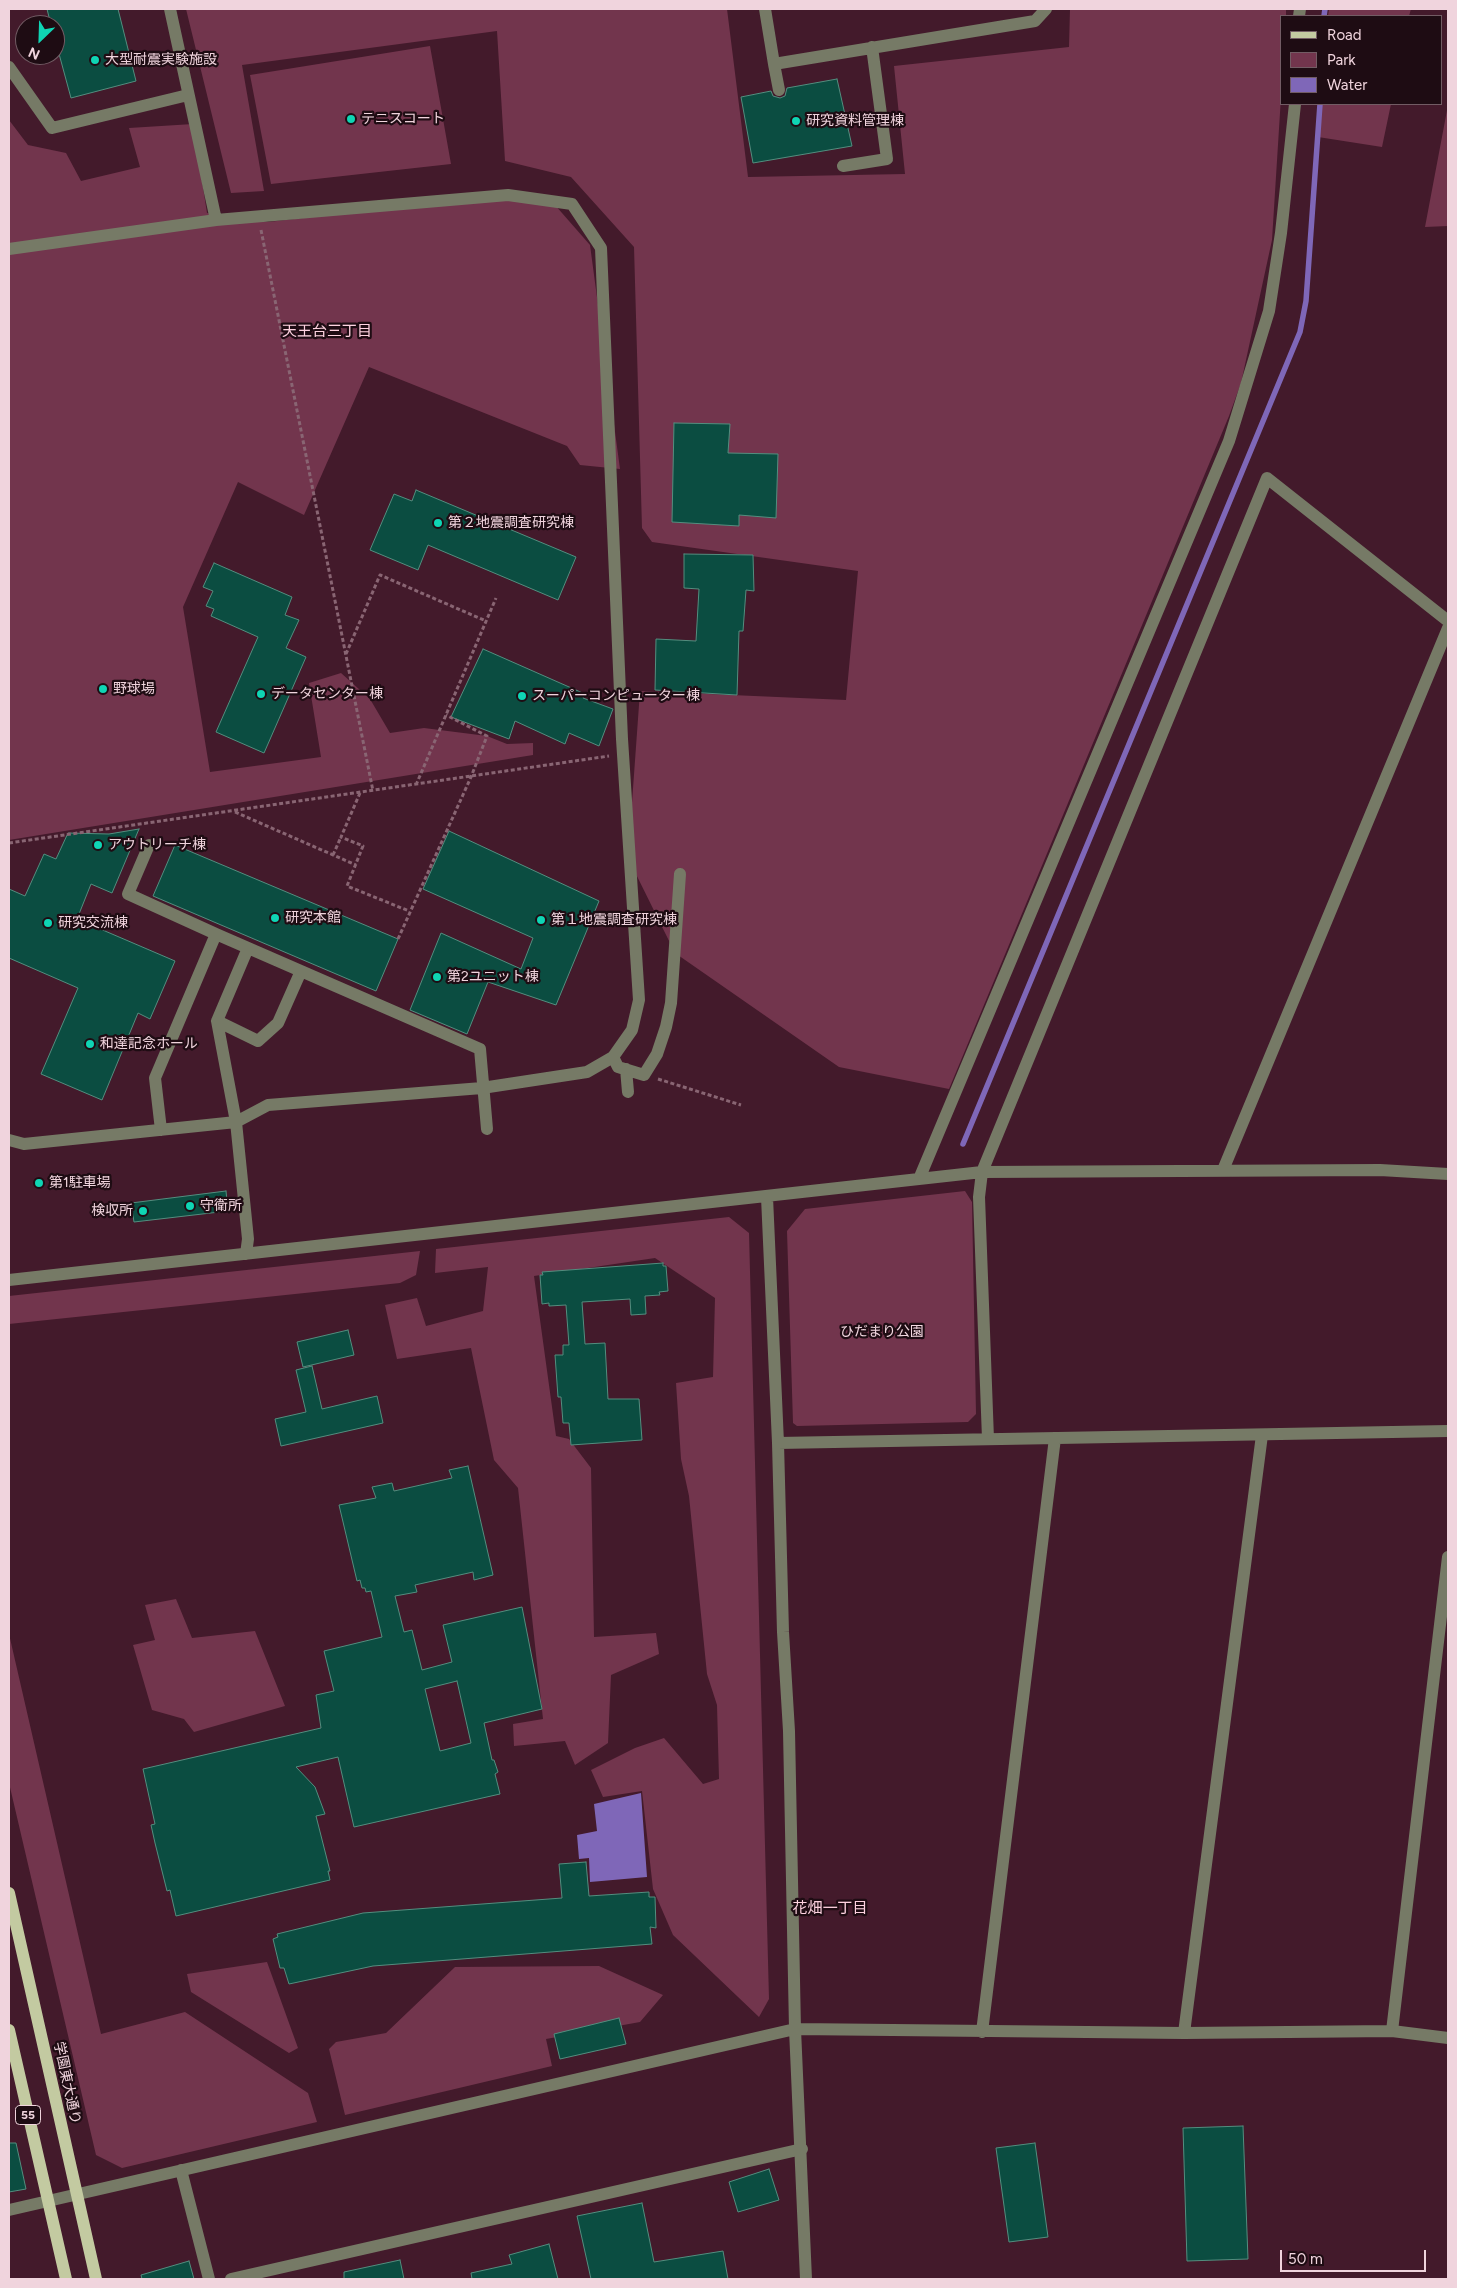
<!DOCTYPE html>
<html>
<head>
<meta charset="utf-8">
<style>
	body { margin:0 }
	#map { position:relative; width:1457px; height:2288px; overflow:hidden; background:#431a2b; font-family:Figtree,sans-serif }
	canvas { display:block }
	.frame { position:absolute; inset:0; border:10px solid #f0d4dd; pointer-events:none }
	.legend { position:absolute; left:1280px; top:15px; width:162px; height:90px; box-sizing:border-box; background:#1e0c13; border:1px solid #725c64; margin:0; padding:6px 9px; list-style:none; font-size:15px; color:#f0d4dd }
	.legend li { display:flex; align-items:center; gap:10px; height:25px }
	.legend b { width:25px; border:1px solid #725c64 }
	.north { position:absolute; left:15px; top:15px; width:50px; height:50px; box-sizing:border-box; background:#1e0c13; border:1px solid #725c64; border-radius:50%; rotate:204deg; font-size:14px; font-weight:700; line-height:20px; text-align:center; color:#f0d4dd }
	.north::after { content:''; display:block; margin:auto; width:18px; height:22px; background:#0fd5b4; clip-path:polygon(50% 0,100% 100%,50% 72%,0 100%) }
	.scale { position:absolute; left:1280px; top:2250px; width:146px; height:22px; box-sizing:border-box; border:2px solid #f0d4dd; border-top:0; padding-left:6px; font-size:15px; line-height:18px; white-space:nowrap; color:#f0d4dd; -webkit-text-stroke:4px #1e0c13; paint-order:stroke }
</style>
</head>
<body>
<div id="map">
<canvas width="1457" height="2288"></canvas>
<div class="frame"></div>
<ul class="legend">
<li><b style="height:6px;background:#c3caa1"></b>Road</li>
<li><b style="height:14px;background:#72354d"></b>Park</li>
<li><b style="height:14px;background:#7f67b8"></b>Water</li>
</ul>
<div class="north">N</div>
<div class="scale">50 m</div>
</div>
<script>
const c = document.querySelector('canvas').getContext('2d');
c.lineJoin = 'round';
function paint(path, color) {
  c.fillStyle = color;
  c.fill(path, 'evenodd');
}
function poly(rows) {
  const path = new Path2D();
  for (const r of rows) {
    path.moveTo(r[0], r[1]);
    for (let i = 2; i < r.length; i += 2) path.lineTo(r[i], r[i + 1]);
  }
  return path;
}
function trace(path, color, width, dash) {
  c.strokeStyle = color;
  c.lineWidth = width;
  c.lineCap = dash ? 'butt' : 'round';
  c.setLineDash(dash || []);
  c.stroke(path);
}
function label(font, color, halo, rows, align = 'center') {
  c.font = font + ' Figtree,"Noto Sans JP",sans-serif';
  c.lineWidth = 4.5;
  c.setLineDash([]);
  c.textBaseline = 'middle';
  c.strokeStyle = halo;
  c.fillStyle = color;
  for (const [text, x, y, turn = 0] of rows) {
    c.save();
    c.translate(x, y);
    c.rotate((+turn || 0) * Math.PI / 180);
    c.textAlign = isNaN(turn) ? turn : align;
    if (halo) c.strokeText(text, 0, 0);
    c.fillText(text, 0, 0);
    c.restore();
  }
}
paint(poly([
	[186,9,727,9,748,177,905,174,894,66,1069,47,1070,9,1286,9,1286,16,1281,16,1281,97,1272,240,1241,383,1229,416,949,1089,839,1067,675,953,628,858,640,691,846,700,858,571,652,542,642,528,634,247,571,177,505,161,497,31,242,65,264,191,231,193],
	[1329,9,1411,9,1409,16,1328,16],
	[430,46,451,164,271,184,250,75],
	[1321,104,1391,104,1382,147,1318,137],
	[1448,105,1448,226,1425,227],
	[9,120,28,145,66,153,81,181,140,167,129,128,193,124,207,213,268,222,516,194,555,205,590,245,620,469,580,465,567,446,369,367,304,515,238,482,183,607,210,772,321,757,309,683,341,673,370,699,390,733,424,728,487,736,507,744,533,743,533,755,9,840],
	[965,1191,972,1202,976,1414,968,1422,797,1426,793,1423,787,1231,805,1209],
	[729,1217,749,1233,769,1999,759,2017,673,1935,653,1889,642,1791,603,1797,591,1770,635,1748,664,1738,703,1784,719,1779,717,1705,707,1674,689,1496,681,1459,676,1383,713,1377,715,1298,655,1258,534,1276,556,1436,569,1439,591,1468,594,1637,656,1633,659,1654,611,1675,608,1743,575,1765,565,1741,514,1746,513,1724,543,1719,518,1488,494,1460,471,1348,397,1359,385,1305,417,1298,426,1326,483,1311,488,1267,435,1273,436,1249],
	[420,1251,416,1275,400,1283,9,1324,9,1296],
	[176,1599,192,1638,255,1631,285,1706,194,1732,184,1719,152,1710,133,1645,155,1640,145,1605],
	[9,1634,101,2034,185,2012,308,2093,317,2122,122,2168,96,2155,9,1783],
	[267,1962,298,2048,289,2053,191,1992,187,1974],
	[599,1966,663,1995,640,2022,546,2039,552,2066,345,2115,329,2049,336,2042,386,2033,455,1967]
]), '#72354d');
paint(poly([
	[641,1793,647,1877,590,1882,589,1858,579,1859,577,1835,597,1831,594,1804]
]), '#7f67b8');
trace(poly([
	[1324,16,1325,9],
	[963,1144,1300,332,1306,301,1320,104]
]), '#7f67b8', 5.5);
const building = poly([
	[47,9,118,9,136,81,71,98,55,39,55,25,51,25,47,9],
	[837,79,852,146,753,163,741,97,771,91,773,96,780,98,785,96,787,88,837,79],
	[674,423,730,424,728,453,778,454,776,518,739,515,739,526,672,522,674,423],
	[416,490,576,557,558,600,428,545,418,570,370,550,394,494,412,501,416,490],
	[684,554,753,555,754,591,746,590,743,631,739,631,737,695,655,690,656,639,696,641,699,589,684,588,684,554],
	[214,563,292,597,285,615,299,620,286,648,306,657,264,753,216,732,258,637,211,616,214,609,206,606,213,591,203,587,214,563],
	[483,649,585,694,583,698,613,709,599,746,569,733,565,744,515,721,509,739,451,717,483,649],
	[139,829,112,893,91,884,77,919,175,961,150,1019,138,1013,102,1100,41,1074,78,988,9,958,9,889,25,896,44,854,56,859,68,833,109,834,139,829],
	[449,831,599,901,556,1005,488,982,467,1034,410,1010,441,933,521,969,533,938,423,889,449,831],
	[175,845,398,939,376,991,153,896,175,845],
	[226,1191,228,1211,134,1222,131,1203,226,1191],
	[663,1263,663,1266,666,1266,668,1291,659,1292,660,1295,645,1296,646,1314,631,1315,630,1299,582,1302,585,1344,605,1343,608,1399,639,1399,642,1440,571,1445,569,1423,563,1423,561,1397,558,1397,555,1355,563,1355,563,1345,569,1345,566,1305,549,1306,549,1303,542,1304,540,1275,543,1275,542,1272,663,1263],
	[348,1330,354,1355,303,1367,297,1342,348,1330],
	[312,1366,322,1409,377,1396,383,1423,281,1446,275,1419,306,1412,296,1370,312,1366],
	[468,1466,493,1575,474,1580,473,1572,415,1585,417,1592,395,1596,404,1632,412,1630,422,1670,452,1662,443,1625,522,1607,542,1709,484,1723,492,1760,494,1760,498,1772,495,1774,500,1794,354,1827,338,1757,296,1767,315,1787,325,1814,316,1816,330,1871,328,1871,330,1880,176,1916,170,1890,167,1891,155,1843,151,1825,155,1824,143,1769,321,1728,316,1695,334,1691,324,1651,382,1637,371,1591,366,1592,365,1588,362,1588,360,1580,357,1581,339,1505,376,1498,372,1487,392,1483,394,1491,452,1478,449,1470,468,1466],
	[457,1681,471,1743,440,1751,425,1689,457,1681],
	[586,1862,589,1896,649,1892,649,1897,655,1897,656,1928,650,1927,652,1944,373,1966,289,1984,284,1968,280,1968,273,1939,278,1937,277,1934,363,1913,562,1898,559,1864,586,1862],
	[619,2018,626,2044,560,2059,554,2034,619,2018],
	[1243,2126,1248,2259,1187,2261,1183,2128,1243,2126],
	[9,2143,16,2143,26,2189,9,2192,9,2143],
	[1035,2143,1048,2237,1009,2242,996,2148,1035,2143],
	[769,2169,779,2200,738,2212,729,2182,769,2169],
	[642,2203,654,2262,723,2251,728,2279,591,2279,577,2216,642,2203],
	[549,2244,558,2279,472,2279,471,2273,512,2264,509,2255,549,2244],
	[400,2260,404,2279,344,2279,344,2272,400,2260],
	[189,2261,194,2279,142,2279,141,2275,189,2261]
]);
paint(building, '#0b4d41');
trace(building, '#538e7f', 1);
trace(poly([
	[261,230,373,791],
	[346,654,380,575,486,621],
	[416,785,496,598],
	[360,793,341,837,363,846,347,886,409,911],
	[235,812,356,865],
	[9,843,609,756],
	[333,855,341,837],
	[398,939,471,777,487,736,446,715],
	[658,1079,741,1105]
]), '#896573', 3, [4, 2.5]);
trace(poly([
	[170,9,216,220],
	[765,9,774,64,1035,21,1046,9],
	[1299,16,1300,9],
	[774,64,779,90],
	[9,67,52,128,188,95],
	[843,166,887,159,872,47],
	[9,249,216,220,508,195,572,204,601,248,622,739,639,1000,632,1030,613,1057,587,1072,482,1088,268,1105,236,1122,24,1144,9,1140],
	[149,845,128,894,216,934],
	[217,1021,258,1041,278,1023,301,971],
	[613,1057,618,1067,644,1075,657,1054,666,1027,671,1003,680,874],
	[626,1069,628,1092],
	[161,1130,155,1078,216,934,480,1049,487,1129],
	[1223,1170,1448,628],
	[919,1179,1229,441,1269,311,1281,233,1295,104],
	[767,1197,778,1443,783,1632,789,1731,795,2029,806,2279],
	[246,1254,248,1239,236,1122,217,1021,248,948],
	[9,1280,982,1172,1380,1170,1448,1174],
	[988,1439,979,1197,982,1172,1267,478,1448,621],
	[778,1443,1448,1431],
	[1392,2031,1448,1557],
	[982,2032,1055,1438],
	[1184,2033,1262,1435],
	[181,2170,209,2279],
	[9,2210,795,2029,1184,2033,1392,2031,1448,2038],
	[231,2279,802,2149]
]), '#767a66', 12);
trace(poly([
	[9,1893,96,2279],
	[9,2030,66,2279]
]), '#c3caa1', 12);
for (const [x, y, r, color] of [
	[95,60,5,"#0fd5b4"],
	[351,119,5,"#0fd5b4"],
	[796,121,5,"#0fd5b4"],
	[438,523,5,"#0fd5b4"],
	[103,689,5,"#0fd5b4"],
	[261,694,5,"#0fd5b4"],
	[522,696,5,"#0fd5b4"],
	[98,845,5,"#0fd5b4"],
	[275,918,5,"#0fd5b4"],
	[541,920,5,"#0fd5b4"],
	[48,923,5,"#0fd5b4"],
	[437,977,5,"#0fd5b4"],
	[90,1044,5,"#0fd5b4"],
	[39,1183,5,"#0fd5b4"],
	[190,1206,5,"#0fd5b4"],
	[143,1211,5,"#0fd5b4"]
]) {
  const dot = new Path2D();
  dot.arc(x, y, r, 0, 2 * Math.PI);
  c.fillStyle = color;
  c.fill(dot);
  trace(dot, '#1e0c13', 2);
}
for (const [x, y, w] of [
	[28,2115,25]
]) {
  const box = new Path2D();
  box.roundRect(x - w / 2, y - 9.5, w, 19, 4);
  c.fillStyle = '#1e0c13';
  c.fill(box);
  trace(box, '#f0d4dd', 1);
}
label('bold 12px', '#f0d4dd', null, [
	["55",28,2115]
]);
label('14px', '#f0d4dd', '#1e0c13', [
	["大型耐震実験施設",105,60],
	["テニスコート",361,119],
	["研究資料管理棟",806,121],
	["第２地震調査研究棟",448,523],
	["野球場",113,689],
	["データセンター棟",271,694],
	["スーパーコンピューター棟",532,696],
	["アウトリーチ棟",108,845],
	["研究本館",285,918],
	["第１地震調査研究棟",551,920],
	["研究交流棟",58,923],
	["第2ユニット棟",447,977],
	["和達記念ホール",100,1044],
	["第1駐車場",49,1183],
	["守衛所",200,1206],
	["検収所",133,1211,"right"]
], 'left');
label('14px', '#f3d8e1', '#1e0c13', [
	["ひだまり公園",882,1332]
]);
label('14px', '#f0d4dd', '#1e0c13', [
	["学園東大通り",67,2083,78]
]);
label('15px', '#fed2e0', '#1e0c13', [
	["天王台三丁目",327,332],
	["花畑一丁目",830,1909]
]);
</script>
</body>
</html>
